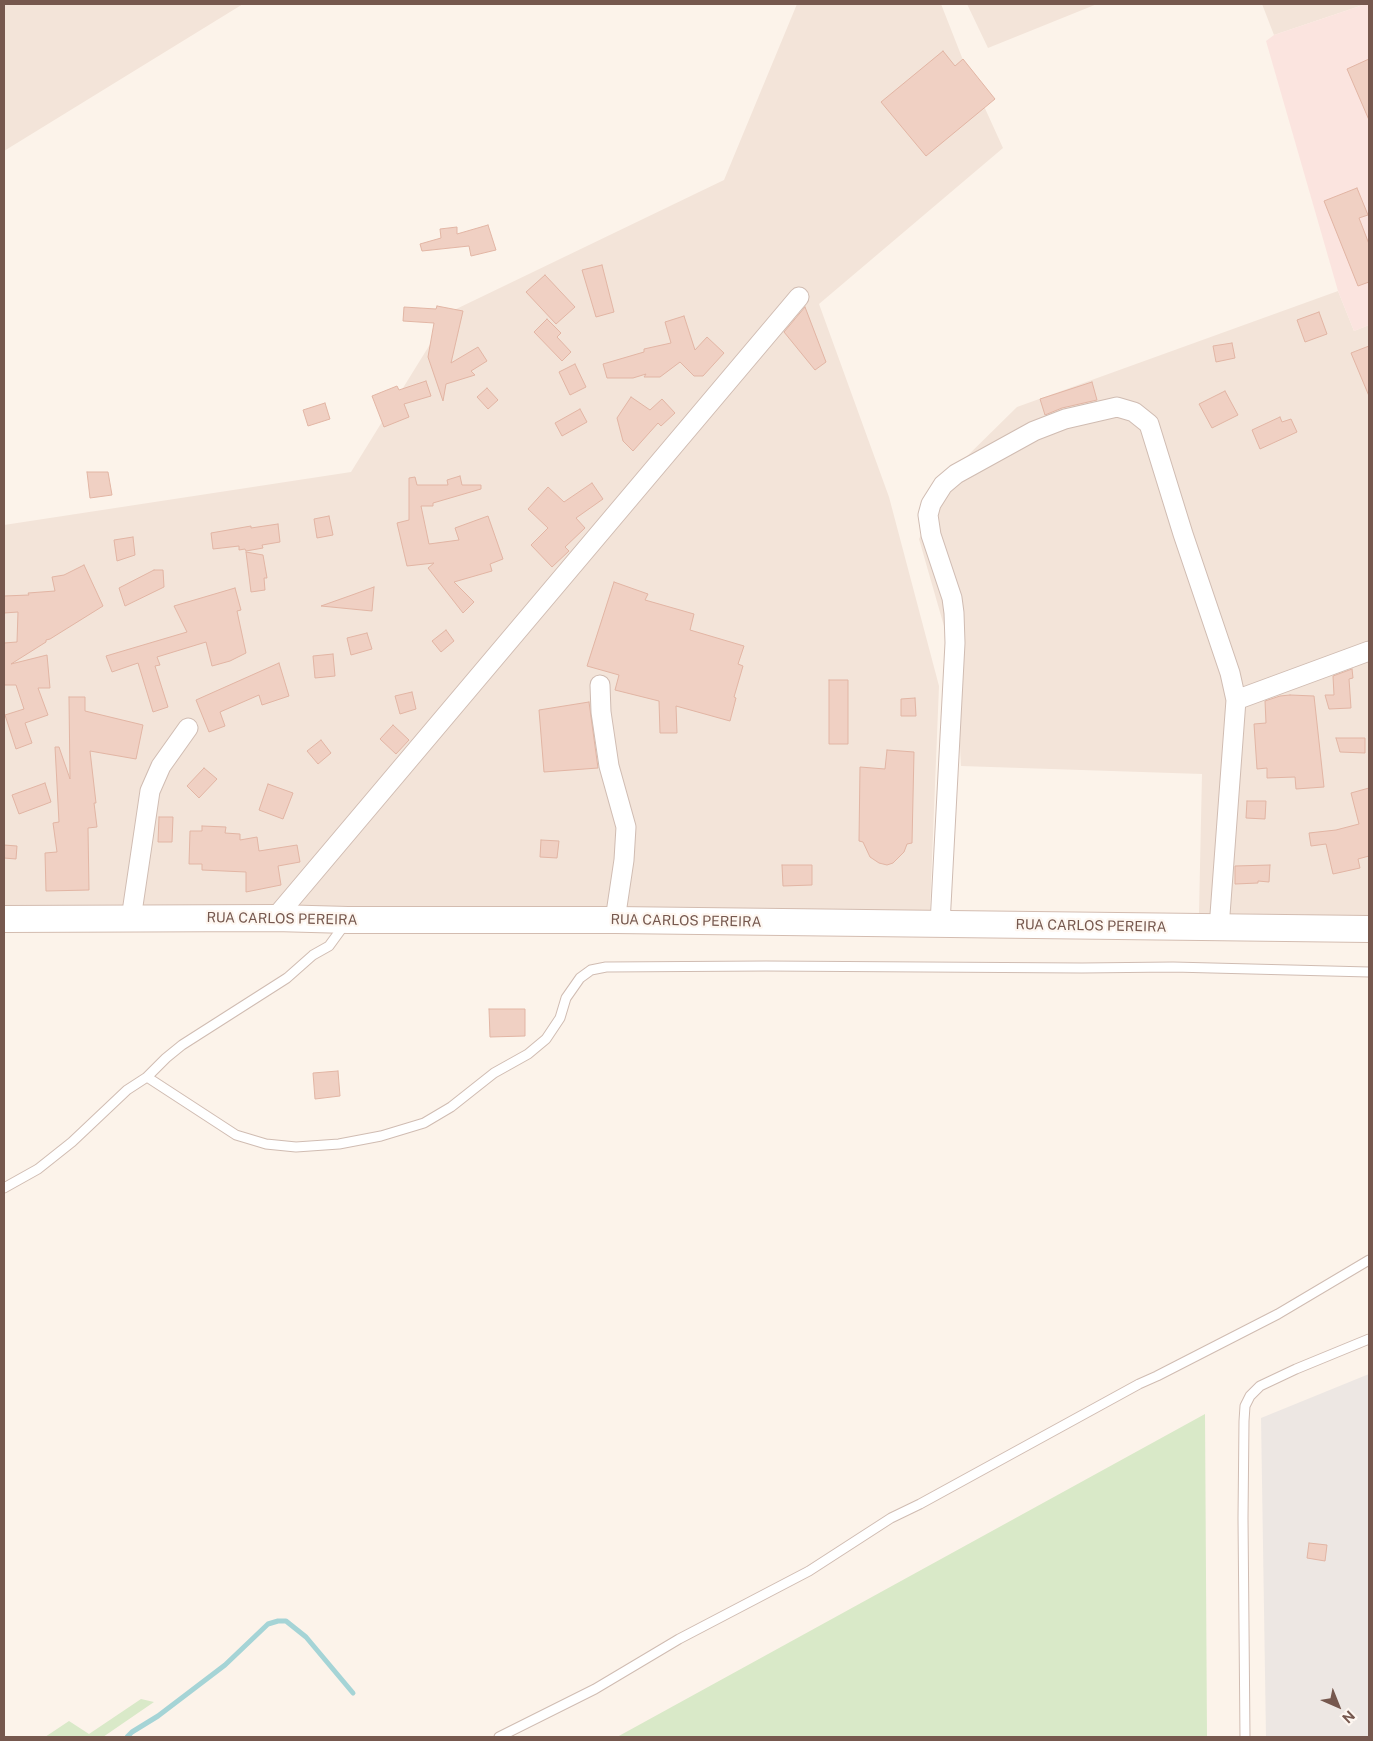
<!DOCTYPE html>
<html>
<head>
<meta charset="utf-8">
<style>
	body { margin:0 }
	#map { position:relative; width:1373px; height:1741px; overflow:hidden; background:#fcf3ea; font-family:"Public Sans",sans-serif }
	canvas { display:block }
	.frame { position:absolute; inset:0; border:5px solid #76584e; pointer-events:none }
	.north { position:absolute; left:1313px; top:1681px; width:50px; height:50px; -webkit-text-stroke:4px #fef7f1; paint-order:stroke; rotate:136deg; font-size:14px; font-weight:700; line-height:20px; text-align:center; color:#76584e }
	.north::after { content:''; display:block; margin:auto; width:18px; height:22px; background:#76584e; clip-path:polygon(50% 0,100% 100%,50% 72%,0 100%) }
</style>
</head>
<body>
<div id="map">
<canvas width="1373" height="1741"></canvas>
<div class="frame"></div>
<div class="north">N</div>
</div>
<script>
const c = document.querySelector('canvas').getContext('2d');
c.lineJoin = 'round';
function paint(path, color) {
  c.fillStyle = color;
  c.fill(path, 'evenodd');
}
function poly(rows) {
  const path = new Path2D();
  for (const r of rows) {
    path.moveTo(r[0], r[1]);
    for (let i = 2; i < r.length; i += 2) path.lineTo(r[i], r[i + 1]);
  }
  return path;
}
function trace(path, color, width, dash) {
  c.strokeStyle = color;
  c.lineWidth = width;
  c.lineCap = dash ? 'butt' : 'round';
  c.setLineDash(dash || []);
  c.stroke(path);
}
function label(font, color, halo, rows, align = 'center') {
  c.font = font + ' "Public Sans",sans-serif';
  c.lineWidth = 4.5;
  c.setLineDash([]);
  c.textBaseline = 'middle';
  c.strokeStyle = halo;
  c.fillStyle = color;
  for (const [text, x, y, turn = 0] of rows) {
    c.save();
    c.translate(x, y);
    c.rotate((+turn || 0) * Math.PI / 180);
    c.textAlign = isNaN(turn) ? turn : align;
    if (halo) c.strokeText(text, 0, 0);
    c.fillText(text, 0, 0);
    c.restore();
  }
}
paint(poly([
	[4,4,243,4,4,151],
	[797,4,941,4,963,60,1003,148,819,304,889,497,939,686,929,934,4,924,4,525,351,472,450,312,724,180],
	[967,4,1097,4,988,48],
	[1262,4,1366,4,1274,35],
	[1338,291,1354,331,1369,325,1369,916,1199,913,1202,774,961,766,956,668,919,539,954,469,1017,407]
]), '#f3e4d9');
paint(poly([
	[1366,4,1369,4,1369,325,1354,331,1338,291,1266,41,1274,35]
]), '#fbe4df');
paint(poly([
	[1369,1374,1369,1737,1266,1737,1261,1418]
]), '#ede7e3');
paint(poly([
	[1205,1414,1207,1737,617,1737],
	[141,1699,154,1702,103,1737,45,1737,69,1721,89,1734]
]), '#d9e9c8');
trace(poly([
	[127,1737,132,1732,158,1716,225,1665,268,1624,278,1621,286,1621,306,1637,353,1693]
]), '#a5d4d6', 5);
const building = poly([
	[943,51,955,66,963,59,995,99,926,156,881,102,943,51],
	[1369,59,1369,120,1347,69,1369,59],
	[1357,188,1368,215,1359,218,1369,244,1369,282,1358,286,1324,201,1357,188],
	[488,225,496,250,471,256,469,246,422,251,420,244,441,238,440,229,457,227,457,234,488,225],
	[602,265,614,312,596,317,582,270,602,265],
	[545,275,575,307,556,324,526,292,545,275],
	[437,306,463,311,451,363,478,347,487,361,471,371,475,375,446,384,443,401,428,357,434,323,403,321,404,307,436,309,437,306],
	[805,307,826,362,815,370,784,332,805,307],
	[1319,312,1327,334,1305,342,1297,320,1319,312],
	[684,316,695,350,707,337,724,353,703,376,694,376,680,362,660,377,644,377,646,374,633,378,607,378,603,364,644,352,644,349,671,343,665,322,684,316],
	[547,319,561,333,557,337,571,352,562,361,534,332,547,319],
	[1232,343,1235,358,1216,362,1213,346,1232,343],
	[1369,346,1369,396,1351,353,1369,346],
	[575,364,586,387,570,395,559,372,575,364],
	[426,381,431,396,404,404,409,417,384,427,372,396,397,386,399,390,426,381],
	[1092,382,1097,400,1062,408,1045,415,1040,399,1092,382],
	[487,388,498,400,488,409,477,397,487,388],
	[1225,391,1238,415,1212,428,1199,404,1225,391],
	[631,397,650,410,662,399,675,413,661,426,658,423,633,451,623,441,617,418,631,397],
	[325,403,330,419,308,426,303,410,325,403],
	[580,409,587,422,562,436,555,423,580,409],
	[1280,417,1282,422,1291,419,1297,432,1260,449,1252,430,1280,417],
	[87,472,108,472,112,495,90,498,87,472],
	[460,476,462,485,481,485,481,489,433,503,433,506,421,506,429,544,459,540,455,528,488,516,503,559,490,564,492,571,454,582,474,602,463,613,428,568,434,563,407,566,397,523,409,520,409,478,415,477,417,485,448,485,447,480,460,476],
	[592,483,603,499,576,518,585,528,565,547,569,551,552,567,531,545,548,528,528,509,548,487,564,502,592,483],
	[329,516,333,535,317,538,314,519,329,516],
	[278,524,280,542,262,545,263,548,246,551,245,549,239,550,239,546,213,549,211,533,251,526,251,528,278,524],
	[133,537,135,555,117,561,114,540,133,537],
	[246,552,263,555,267,578,264,578,265,590,251,592,246,552],
	[84,565,103,606,50,639,46,640,46,642,11,664,47,655,50,688,38,688,48,715,25,723,32,743,16,749,5,715,24,709,16,685,4,685,4,643,17,642,18,612,4,613,4,596,29,595,28,593,55,591,52,577,64,575,84,565],
	[154,570,163,570,164,587,125,606,119,588,154,570],
	[614,582,648,594,645,600,694,614,690,630,744,646,738,664,743,666,734,697,736,698,730,721,676,706,677,733,660,733,659,701,615,690,619,675,587,666,614,582],
	[374,587,372,611,321,606,352,595,374,587],
	[235,588,241,610,237,611,246,653,230,661,212,666,206,642,157,657,160,665,155,666,168,707,153,712,138,663,112,672,106,656,187,632,174,606,235,588],
	[446,630,454,641,441,652,432,641,446,630],
	[367,633,372,649,351,655,347,638,367,633],
	[333,654,335,676,315,678,313,656,333,654],
	[279,663,289,696,262,705,259,695,220,712,225,726,209,732,196,700,279,663],
	[1352,669,1353,678,1349,679,1351,708,1329,709,1325,695,1334,695,1333,676,1352,669],
	[829,680,848,680,848,744,829,744,829,680],
	[412,692,416,709,400,714,395,696,412,692],
	[1290,695,1314,696,1324,787,1296,789,1295,777,1267,778,1267,768,1257,769,1254,724,1266,723,1265,701,1280,696,1290,695],
	[69,697,85,697,85,711,143,725,136,759,90,751,96,803,94,803,97,827,88,828,89,890,46,891,45,853,57,852,53,823,59,822,55,747,59,747,70,779,69,697],
	[915,698,916,716,901,716,901,699,915,698],
	[589,702,598,768,544,772,539,710,589,702],
	[393,725,409,740,396,754,380,739,393,725],
	[1336,738,1365,738,1365,753,1340,752,1336,738],
	[321,740,331,753,318,764,307,751,321,740],
	[887,750,914,752,912,843,907,844,904,852,893,863,887,865,879,863,870,857,863,842,859,841,860,767,885,769,887,750],
	[204,768,217,779,199,798,187,786,204,768],
	[45,783,51,802,19,814,12,795,45,783],
	[268,784,293,793,283,819,259,810,268,784],
	[1369,788,1369,856,1358,859,1360,868,1333,874,1326,844,1311,846,1309,833,1336,830,1359,824,1351,793,1369,788],
	[1247,801,1266,801,1265,819,1246,818,1247,801],
	[159,817,173,817,172,842,158,842,159,817],
	[202,826,226,827,225,833,240,834,240,840,257,837,259,851,297,845,300,862,278,866,281,885,246,892,246,872,202,870,202,864,189,864,190,831,202,831,202,826],
	[541,840,559,841,557,858,540,857,541,840],
	[4,845,17,846,16,859,4,858,4,845],
	[782,865,812,865,812,885,783,886,782,865],
	[1270,865,1269,882,1258,881,1258,883,1235,884,1235,866,1270,865],
	[489,1009,525,1009,525,1036,490,1037,489,1009],
	[338,1071,340,1096,315,1099,313,1073,338,1071],
	[1309,1543,1327,1545,1325,1561,1307,1558,1309,1543]
]);
paint(building, '#f0d0c3');
trace(building, '#e2b5a4', 1);
const lane = poly([
	[345,924,329,946,313,955,287,978,182,1045,166,1058,147,1077,236,1135,266,1144,296,1147,339,1144,381,1136,424,1123,451,1107,494,1073,528,1054,546,1039,560,1018,566,998,580,978,591,970,606,967,766,966,1082,968,1173,967,1369,972],
	[4,1188,38,1169,72,1142,127,1090,147,1077],
	[499,1737,595,1689,679,1639,809,1571,891,1518,920,1504,1139,1384,1157,1376,1278,1314,1369,1260],
	[1245,1737,1243,1518,1244,1421,1245,1406,1250,1396,1260,1386,1296,1369,1369,1339]
]);
const street = poly([
	[600,685,601,712,609,766,626,827,624,860,615,920],
	[1236,700,1369,651],
	[275,918,799,297],
	[131,919,150,791,161,766,188,728],
	[940,924,955,643,954,613,952,598,931,535,928,515,931,504,943,485,956,474,1034,431,1065,419,1117,407,1134,412,1149,424,1183,534,1230,673,1236,700,1219,928]
]);
const secondary = poly([
	[4,919,275,918,348,920,615,920,1369,929]
]);
trace(lane, '#d0bcb2', 11);
trace(street, '#d0bcb2', 21);
trace(secondary, '#d3bcb0', 28);
trace(lane, '#fff', 9);
trace(street, '#fff', 19);
trace(secondary, '#fff', 26);
label('14px', '#76584e', '#fef7f1', [
	["RUA CARLOS PEREIRA",282,919,1],
	["RUA CARLOS PEREIRA",686,921,1],
	["RUA CARLOS PEREIRA",1091,926,1]
]);
</script>
</body>
</html>
